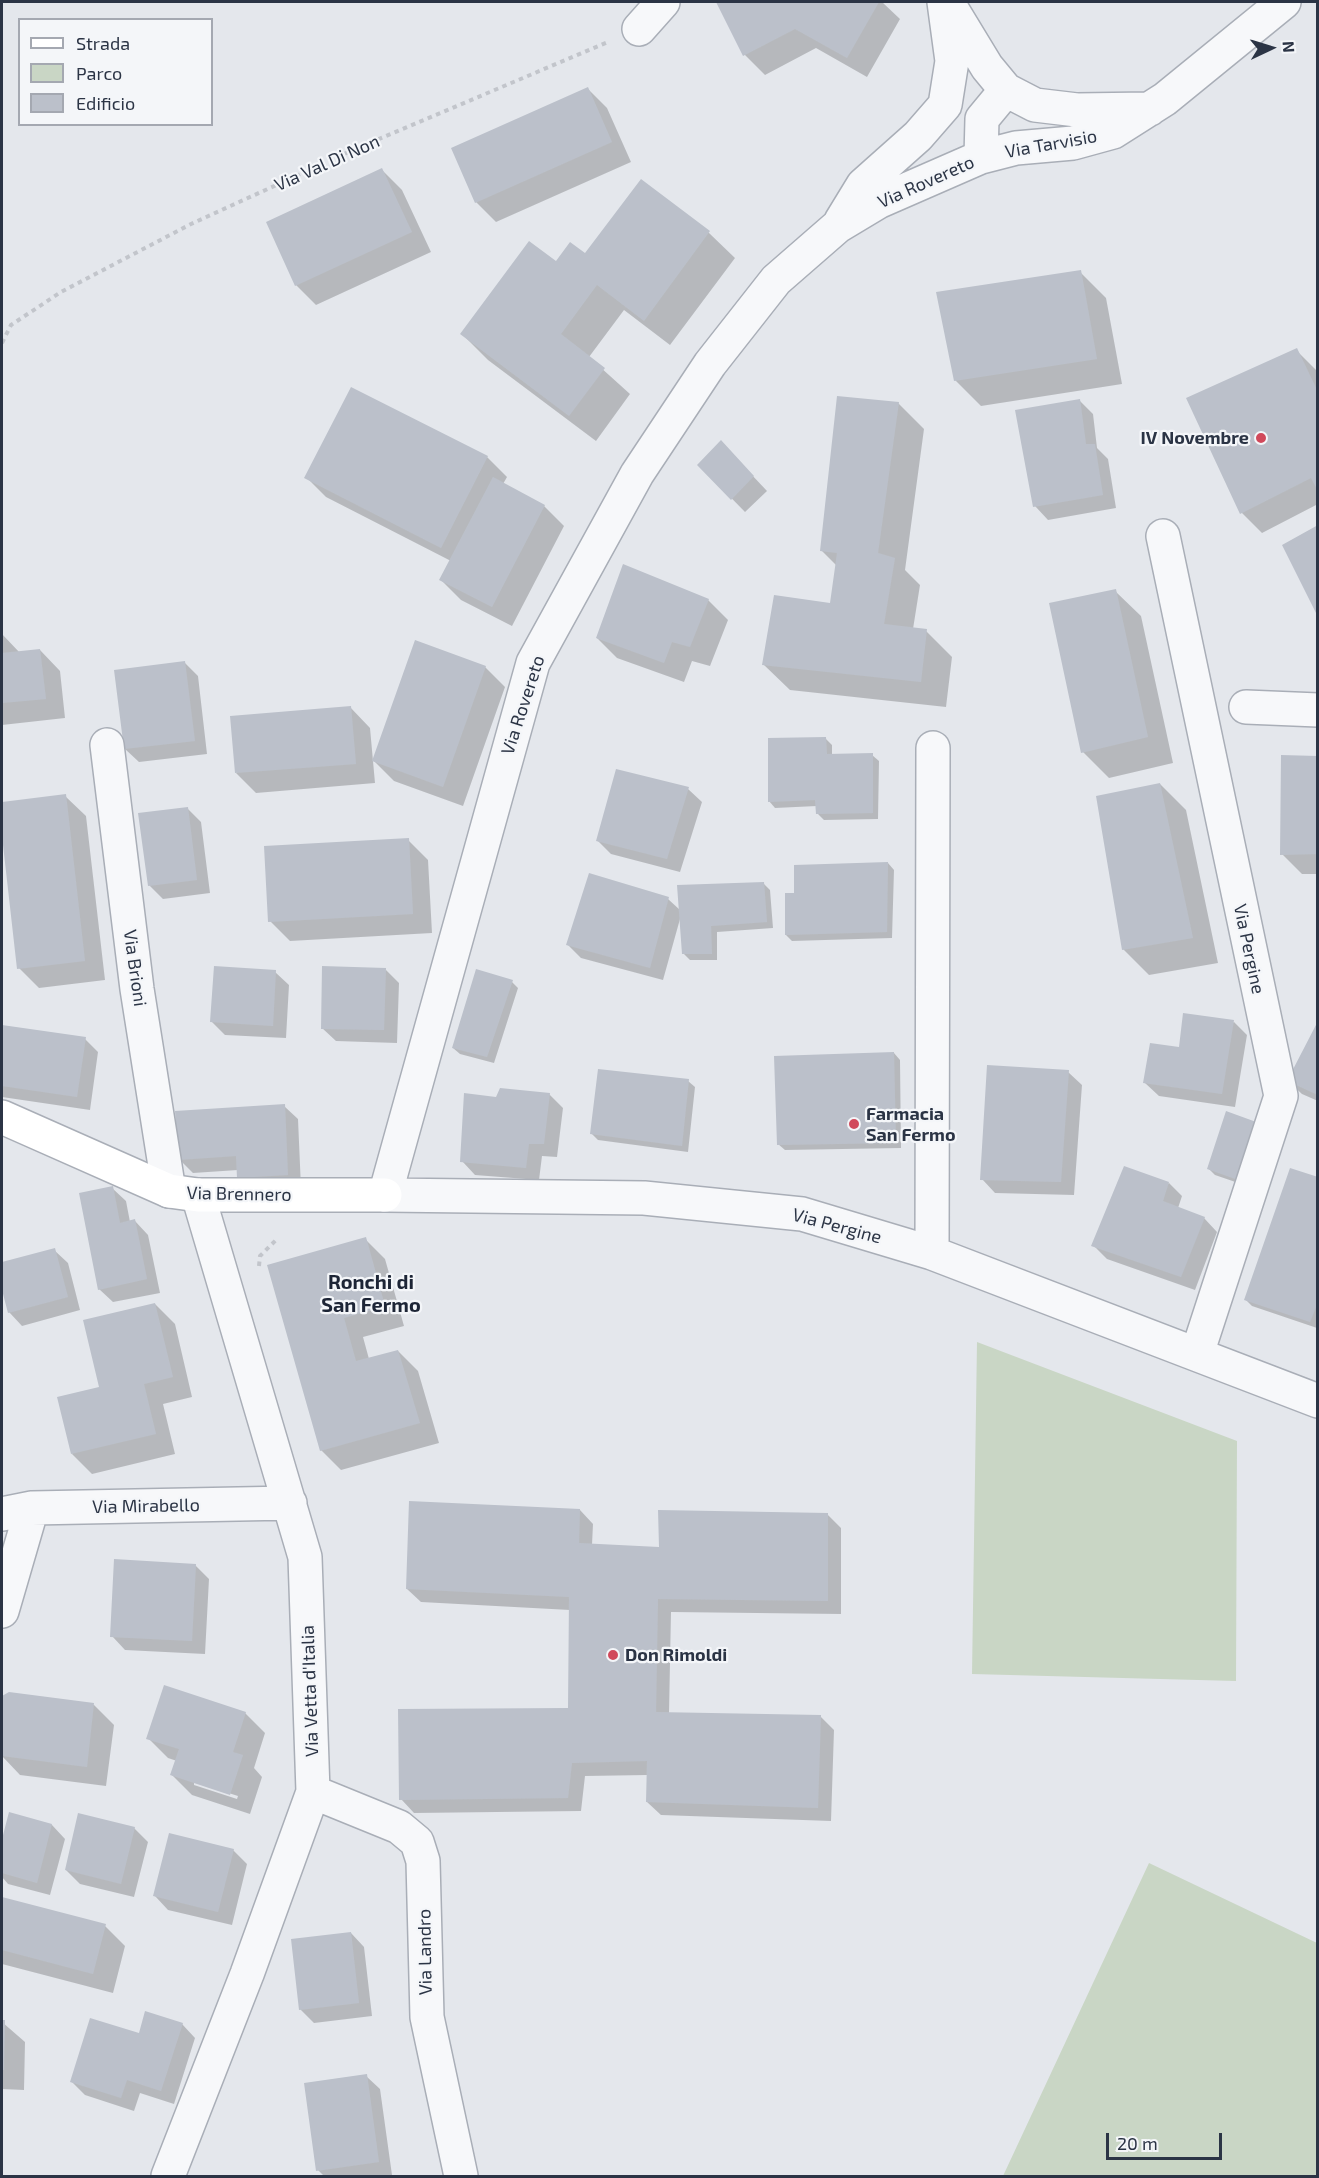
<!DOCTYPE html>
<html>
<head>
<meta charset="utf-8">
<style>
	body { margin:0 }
	#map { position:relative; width:1319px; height:2178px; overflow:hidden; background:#e4e7ec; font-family:"Exo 2",sans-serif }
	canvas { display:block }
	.frame { position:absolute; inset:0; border:3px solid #2b3445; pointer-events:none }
	.legend { position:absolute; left:18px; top:18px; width:195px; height:108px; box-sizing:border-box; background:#f4f6f9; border:2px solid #a4a8b1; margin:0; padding:8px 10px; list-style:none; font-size:18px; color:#2b3445 }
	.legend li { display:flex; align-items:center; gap:12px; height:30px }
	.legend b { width:30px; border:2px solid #a4a8b1 }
	.north { position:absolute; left:1241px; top:18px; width:60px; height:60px; -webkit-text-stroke:4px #f4f6f9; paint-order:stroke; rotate:86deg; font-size:16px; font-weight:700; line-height:24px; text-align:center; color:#2b3445 }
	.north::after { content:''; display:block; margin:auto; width:21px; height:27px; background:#2b3445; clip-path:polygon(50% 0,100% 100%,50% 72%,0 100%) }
	.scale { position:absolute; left:1106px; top:2133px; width:116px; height:27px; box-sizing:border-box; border:3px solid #2b3445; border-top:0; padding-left:8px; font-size:18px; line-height:21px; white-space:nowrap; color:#2b3445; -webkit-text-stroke:4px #f4f6f9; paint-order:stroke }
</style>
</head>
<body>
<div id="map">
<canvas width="1319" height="2178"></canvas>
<div class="frame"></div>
<ul class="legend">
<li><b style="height:8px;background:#fff"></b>Strada</li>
<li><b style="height:16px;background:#c9d6c5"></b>Parco</li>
<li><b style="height:16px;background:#bbc0ca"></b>Edificio</li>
</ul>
<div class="north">N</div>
<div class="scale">20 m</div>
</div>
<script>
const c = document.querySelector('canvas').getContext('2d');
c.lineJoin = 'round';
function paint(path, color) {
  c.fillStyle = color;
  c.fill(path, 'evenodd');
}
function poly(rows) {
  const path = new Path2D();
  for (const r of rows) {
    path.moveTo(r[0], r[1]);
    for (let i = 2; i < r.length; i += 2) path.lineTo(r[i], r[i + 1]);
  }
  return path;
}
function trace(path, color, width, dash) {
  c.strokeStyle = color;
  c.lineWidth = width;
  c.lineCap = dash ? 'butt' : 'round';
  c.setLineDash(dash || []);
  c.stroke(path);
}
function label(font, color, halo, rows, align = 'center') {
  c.font = font + ' "Exo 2",sans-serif';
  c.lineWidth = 4.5;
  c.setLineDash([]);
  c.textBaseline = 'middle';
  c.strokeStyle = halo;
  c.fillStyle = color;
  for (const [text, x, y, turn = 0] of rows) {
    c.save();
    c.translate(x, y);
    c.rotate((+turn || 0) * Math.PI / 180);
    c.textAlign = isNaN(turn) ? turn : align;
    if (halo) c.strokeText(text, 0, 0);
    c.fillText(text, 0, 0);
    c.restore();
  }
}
paint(poly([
	[977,1342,1237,1441,1236,1681,972,1674],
	[1149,1863,1317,1943,1317,2176,1003,2176]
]), '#c9d6c5');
paint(poly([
	[717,2,882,2,900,19,867,77,816,48,765,75,745,55],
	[587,88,607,108,631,162,496,222,476,202],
	[382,170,402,190,431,252,316,305,296,285],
	[641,181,709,233,735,258,670,345,624,310,589,357,630,394,596,441,488,360,462,334,556,263,586,255],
	[1080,272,1106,298,1122,384,981,406,955,380],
	[1296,350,1318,372,1318,504,1262,533,1242,513,1188,398],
	[1079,400,1093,414,1097,448,1108,459,1116,508,1048,520,1035,506],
	[898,403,924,429,905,570,920,585,913,629,926,631,952,657,946,707,790,690,764,665,832,604,837,566,821,550],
	[734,456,767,491,745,512,699,465],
	[487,457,507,477,503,484,544,506,564,526,512,626,461,600,441,580,451,561,326,497,306,477],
	[1115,591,1141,616,1173,763,1109,778,1083,752],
	[708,600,728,620,710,666,692,661,684,682,617,658,597,638],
	[2,634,20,653,40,650,60,671,65,718,2,725],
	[184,662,198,676,207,754,139,762,125,749],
	[485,667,505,687,463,806,394,781,374,761],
	[350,707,370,728,375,783,256,793,236,773],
	[825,738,832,745,832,755,872,755,879,761,878,819,824,820,818,814,817,806,775,808,769,801],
	[1318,757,1318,874,1302,874,1282,854],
	[1160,784,1186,810,1218,963,1149,975,1123,949],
	[688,789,702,802,680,872,611,854,598,841],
	[65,796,86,816,105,980,39,988,19,968,2,803],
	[187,808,201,822,210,893,163,899,149,885],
	[408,840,428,860,432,933,290,941,270,921],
	[888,863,894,870,892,938,792,941,786,935,796,895],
	[764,884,770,890,773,928,717,932,717,960,690,960,683,953,680,919,663,980,581,958,568,945,668,899,680,910],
	[386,970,399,983,397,1043,336,1041,322,1028],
	[275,972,289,985,286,1038,225,1035,211,1021],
	[512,982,518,988,494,1063,460,1054,453,1048],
	[1234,1022,1247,1035,1235,1107,1159,1096,1145,1083],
	[1318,1024,1318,1101,1302,1094,1288,1081],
	[2,1026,85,1039,98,1052,90,1110,2,1097],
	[894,1053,900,1060,901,1148,785,1150,778,1144],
	[1068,1072,1082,1085,1074,1195,995,1193,982,1179],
	[688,1081,695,1087,688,1152,598,1140,591,1133],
	[549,1094,563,1108,557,1157,542,1156,539,1180,475,1175,462,1161,497,1098],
	[284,1106,298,1119,301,1188,252,1191,239,1177,238,1170,193,1173,179,1159],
	[1259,1124,1247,1186,1215,1175,1209,1169],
	[1318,1179,1318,1326,1317,1328,1252,1306,1246,1300],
	[1169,1183,1182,1196,1178,1208,1204,1218,1217,1232,1195,1290,1107,1259,1093,1245],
	[112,1188,126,1201,130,1222,135,1221,148,1235,160,1293,113,1302,99,1289],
	[365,1239,385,1259,404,1326,363,1337,369,1359,398,1351,418,1371,439,1443,341,1470,321,1450,269,1266],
	[54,1250,68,1263,80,1310,22,1326,9,1312,2,1284,2,1264],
	[155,1304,175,1324,192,1397,163,1404,175,1454,92,1474,72,1454,101,1388],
	[580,1510,593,1524,592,1545,661,1549,827,1514,841,1528,841,1614,671,1612,669,1714,820,1716,834,1730,831,1821,661,1815,647,1802,648,1775,585,1776,581,1811,414,1813,401,1799,570,1710,570,1610,421,1602,407,1589],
	[195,1565,209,1579,205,1654,125,1650,112,1636],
	[9,1694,94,1705,114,1725,106,1786,20,1775,2,1756,2,1698],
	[245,1713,265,1733,254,1768,262,1777,250,1814,192,1795,172,1775,177,1761,168,1758,148,1738],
	[194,1782,238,1796,237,1799,194,1785],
	[10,1814,52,1825,65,1839,50,1895,8,1884,2,1877,2,1844],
	[134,1828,148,1842,134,1897,80,1884,66,1870],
	[233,1850,247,1864,232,1925,168,1910,155,1896],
	[2,1898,105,1926,125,1946,113,1993,2,1964],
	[351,1933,364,1947,372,2016,314,2023,300,2009],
	[2,2022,25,2042,24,2090,2,2089],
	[182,2024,195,2038,174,2104,140,2093,134,2111,85,2095,71,2081,140,2035],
	[366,2076,380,2089,392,2175,324,2176,318,2170]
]), '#0003');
paint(poly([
	[716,2,879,2,847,58,795,29,743,56],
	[588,87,612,142,475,203,451,148],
	[382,168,412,232,295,286,266,222],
	[641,179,710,231,644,321,597,285,561,334,605,368,569,416,460,334,529,241,556,261,570,242,585,253],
	[1081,270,1097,359,954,381,936,292],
	[1297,348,1318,392,1318,491,1311,478,1240,514,1186,398],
	[351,387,488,456,441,548,304,478],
	[837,396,899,402,878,553,895,558,884,624,927,629,921,682,762,665,774,595,830,603,837,553,820,551],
	[1080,399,1086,444,1095,444,1103,495,1033,507,1015,410],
	[721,440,754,476,731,500,697,465],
	[493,477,545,505,492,607,439,580],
	[1318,525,1318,617,1282,545],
	[623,564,709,599,690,647,672,642,664,663,596,638],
	[1116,589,1148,737,1081,753,1049,603],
	[415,640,486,666,443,787,372,761],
	[40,649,46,699,2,703,2,653],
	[185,661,195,741,124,749,114,670],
	[351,706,356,764,235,773,230,716],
	[826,737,827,754,873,753,873,813,816,814,815,800,768,802,768,738],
	[1281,755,1318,756,1318,854,1280,855],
	[616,769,689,787,667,859,596,841],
	[1160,783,1193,938,1122,950,1096,796],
	[66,794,85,961,17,969,2,836,2,802],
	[188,807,197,880,148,886,138,813],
	[409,838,413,914,268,922,264,846],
	[888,862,887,932,785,935,785,893,794,893,794,865],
	[589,873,669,897,650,968,566,945],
	[764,882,767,922,711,926,712,954,682,954,677,885],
	[214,966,276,970,273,1026,210,1022],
	[322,966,386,968,384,1030,321,1029],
	[476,969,513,980,487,1057,452,1048],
	[1183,1013,1234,1020,1222,1094,1143,1083,1150,1043,1179,1047],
	[1318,1021,1318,1095,1287,1081],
	[2,1025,86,1037,77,1097,2,1086],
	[894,1052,896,1143,777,1145,774,1056],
	[987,1065,1069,1070,1061,1182,980,1180],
	[598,1069,689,1079,682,1146,590,1134],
	[500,1088,550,1093,544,1144,529,1144,526,1168,460,1162,464,1093,496,1097],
	[285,1104,288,1175,237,1178,236,1156,178,1160,175,1111],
	[1226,1111,1259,1123,1241,1181,1207,1169],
	[1124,1166,1169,1182,1163,1201,1205,1217,1181,1277,1091,1246],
	[1290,1168,1318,1177,1318,1302,1310,1322,1244,1300],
	[113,1186,120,1223,135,1219,147,1279,98,1290,79,1193],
	[366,1237,385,1306,344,1318,356,1361,398,1350,420,1423,320,1451,267,1265],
	[55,1248,68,1297,8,1313,2,1290,2,1262],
	[155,1303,173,1377,144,1384,156,1434,71,1454,57,1397,99,1387,83,1320],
	[409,1501,580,1509,579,1543,659,1547,658,1510,828,1513,828,1601,658,1599,656,1712,821,1715,818,1808,646,1802,647,1761,572,1763,568,1798,399,1800,398,1709,568,1708,569,1597,406,1589],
	[114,1559,196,1564,192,1641,110,1637],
	[164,1685,246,1712,233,1752,243,1755,230,1795,170,1775,179,1749,146,1739],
	[9,1692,94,1703,87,1767,2,1756,2,1696],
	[9,1812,52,1824,37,1883,2,1873,2,1839],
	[78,1813,135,1827,121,1884,65,1870],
	[169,1833,234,1849,218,1912,153,1896],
	[2,1897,106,1924,93,1974,2,1950],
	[351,1932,359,2003,299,2010,291,1939],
	[145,2011,183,2023,161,2091,127,2080,121,2098,70,2082,90,2018,139,2033],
	[2,2020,5,2020,4,2070,2,2070],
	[367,2074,379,2162,316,2171,304,2083]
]), '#bbc0ca');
const street = poly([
	[1284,2,1165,99,1113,132,1073,143,1016,148,981,157,878,202,838,226,776,280,710,364,637,474,533,663,385,1195,644,1198,802,1214,932,1253,1318,1401],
	[948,3,987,67,1006,90,1035,105,1077,110,1150,109],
	[639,29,663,2],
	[981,157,982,119,1006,90],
	[841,221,863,185,918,136,945,105,952,61,944,2],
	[1163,536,1281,1096,1197,1354],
	[1246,707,1318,710],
	[107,745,137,989,169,1191],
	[932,1253,933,748],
	[2,1514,32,1508,290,1503],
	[2,1611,32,1508],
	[313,1792,399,1827,417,1842,423,1861,427,2017,461,2176],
	[168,2176,247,1974,313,1792,305,1557,198,1195]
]);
const secondary = poly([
	[2,1117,169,1191,198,1195,385,1195]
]);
trace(street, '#a9aeb7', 36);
trace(secondary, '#a9aeb7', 36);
trace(poly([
	[2,343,11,325,61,292,191,224,353,150,608,42],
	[259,1266,260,1256,277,1239]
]), '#c2c5cb', 4, [4.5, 4.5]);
trace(street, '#f7f8fa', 33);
trace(secondary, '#fff', 33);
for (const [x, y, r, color] of [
	[1261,438,6,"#d1495b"],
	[854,1124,6,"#d1495b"],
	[613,1655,6,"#d1495b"]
]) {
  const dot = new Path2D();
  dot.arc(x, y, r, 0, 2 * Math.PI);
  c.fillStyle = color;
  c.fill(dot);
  trace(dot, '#f4f6f9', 2);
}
label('18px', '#2b3445', '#f4f6f9', [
	["Via Tarvisio",1051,144,-10],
	["Via Val Di Non",327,163,-24],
	["Via Rovereto",926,182,-24],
	["Via Rovereto",523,705,-72],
	["Via Pergine",1249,949,78],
	["Via Brioni",135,968,82],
	["Via Brennero",239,1194,1],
	["Via Pergine",837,1226,15],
	["Via Mirabello",146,1506,-1],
	["Via Vetta d'Italia",310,1691,-92],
	["Via Landro",425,1952,-91]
]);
label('bold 18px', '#2b3445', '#f4f6f9', [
	["IV Novembre",1249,438,"right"],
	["Farmacia",866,1114],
	["San Fermo",866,1135],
	["Don Rimoldi",625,1655]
], 'left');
label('bold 20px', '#1d2536', '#f4f6f9', [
	["Ronchi di",371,1282],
	["San Fermo",371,1305]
]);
</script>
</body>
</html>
